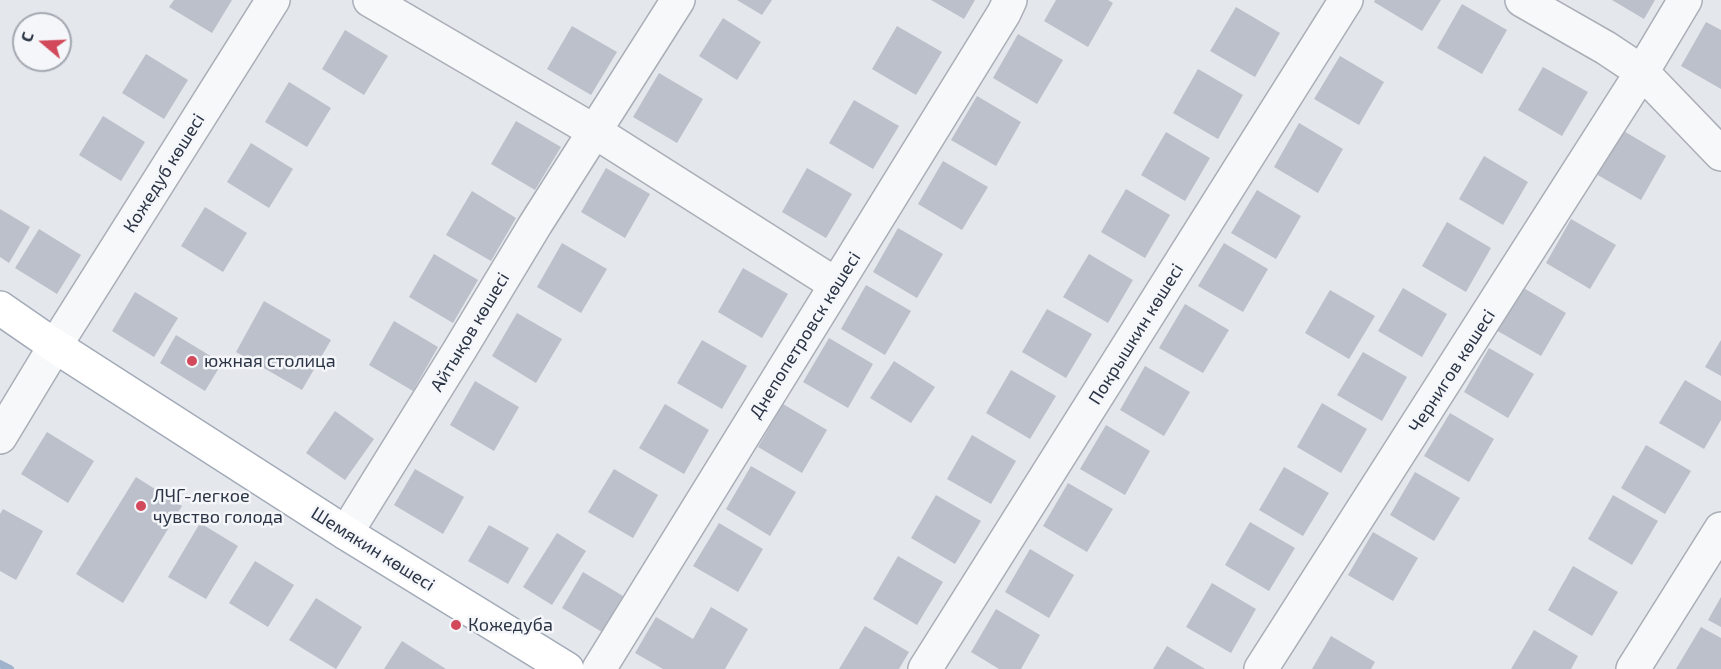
<!DOCTYPE html>
<html>
<head>
<meta charset="utf-8">
<style>
	body { margin:0 }
	#map { position:relative; width:1721px; height:669px; overflow:hidden; background:#e4e7ec; font-family:"Exo 2",sans-serif }
	canvas { display:block }
	.north { position:absolute; left:12px; top:12px; width:60px; height:60px; box-sizing:border-box; background:#f4f6f9; border:2px solid #a4a8b1; border-radius:50%; rotate:289deg; font-size:16px; font-weight:700; line-height:24px; text-align:center; color:#2b3445 }
	.north::after { content:''; display:block; margin:auto; width:21px; height:27px; background:#d1495b; clip-path:polygon(50% 0,100% 100%,50% 72%,0 100%) }
</style>
</head>
<body>
<div id="map">
<canvas width="1721" height="669"></canvas>
<div class="north">С</div>
</div>
<script>
const c = document.querySelector('canvas').getContext('2d');
c.lineJoin = 'round';
function poly(rows) {
  const path = new Path2D();
  for (const r of rows) {
    path.moveTo(r[0], r[1]);
    for (let i = 2; i < r.length; i += 2) path.lineTo(r[i], r[i + 1]);
  }
  return path;
}
function trace(path, color, width, dash) {
  c.strokeStyle = color;
  c.lineWidth = width;
  c.lineCap = dash ? 'butt' : 'round';
  c.setLineDash(dash || []);
  c.stroke(path);
}
function paint(path, color) {
  c.fillStyle = color;
  c.fill(path, 'evenodd');
}
function label(font, color, halo, rows, align = 'center') {
  c.font = font + ' "Exo 2",sans-serif';
  c.lineWidth = 5;
  c.setLineDash([]);
  c.textBaseline = 'middle';
  c.strokeStyle = halo;
  c.fillStyle = color;
  for (const [text, x, y, turn = 0] of rows) {
    c.save();
    c.translate(x, y);
    c.rotate((+turn || 0) * Math.PI / 180);
    c.textAlign = isNaN(turn) ? turn : align;
    if (halo) c.strokeText(text, 0, 0);
    c.fillText(text, 0, 0);
    c.restore();
  }
}
trace(poly([
	[0,664,10,669]
]), '#9fb4cc', 8);
paint(poly([
	[174,0,232,0,212,33,169,7],
	[737,0,772,0,762,15],
	[931,0,975,0,964,19],
	[1056,0,1108,0,1113,3,1088,47,1044,21],
	[1375,0,1441,0,1422,31,1374,2],
	[1612,0,1655,0,1644,19],
	[1462,4,1507,30,1482,74,1437,48],
	[1236,7,1280,33,1255,77,1210,51],
	[723,18,761,42,737,80,699,56],
	[1706,22,1721,30,1721,89,1681,66],
	[572,26,617,52,591,95,547,69],
	[897,26,942,52,916,95,872,69],
	[345,30,388,56,364,95,322,69],
	[1018,34,1063,60,1037,104,993,78],
	[146,54,188,80,164,119,122,93],
	[1340,56,1384,82,1359,125,1314,99],
	[1543,67,1588,92,1562,136,1518,110],
	[1198,69,1243,95,1218,139,1173,113],
	[659,73,703,99,677,143,633,117],
	[289,82,331,108,307,147,265,122],
	[977,96,1021,122,996,166,951,140],
	[854,100,899,126,873,169,829,143],
	[103,116,145,142,121,181,79,155],
	[516,121,561,147,535,190,491,164],
	[1299,123,1343,149,1318,193,1274,167],
	[1622,130,1666,156,1641,200,1596,174],
	[1166,132,1210,158,1185,201,1141,175],
	[251,143,293,169,269,208,227,182],
	[1484,156,1528,182,1503,225,1459,199],
	[943,161,988,187,962,230,918,204],
	[606,168,650,194,625,238,581,212],
	[807,168,852,194,826,238,782,212],
	[1126,189,1170,215,1145,258,1101,232],
	[1257,190,1301,216,1276,259,1231,233],
	[472,191,516,218,491,261,446,235],
	[205,207,247,233,223,272,181,246],
	[0,209,30,227,9,263,0,257],
	[1571,219,1616,245,1590,289,1546,263],
	[1447,222,1491,248,1466,292,1422,266],
	[898,228,943,254,917,298,873,272],
	[39,229,81,255,57,294,15,268],
	[562,243,607,269,581,313,537,287],
	[1224,243,1268,269,1243,312,1198,286],
	[434,254,478,280,453,323,409,297],
	[1089,254,1133,280,1108,323,1063,297],
	[743,268,788,294,762,338,718,312],
	[866,285,911,311,885,355,841,329],
	[1522,287,1566,313,1541,356,1496,330],
	[1403,288,1447,314,1422,357,1378,331],
	[1330,290,1375,316,1349,359,1305,333],
	[135,292,178,318,154,357,112,331],
	[264,301,331,340,302,390,236,352],
	[1185,304,1229,330,1203,373,1159,348],
	[1047,309,1092,334,1066,378,1022,352],
	[517,313,562,339,536,383,492,356],
	[394,321,438,347,413,391,369,365],
	[176,335,222,363,205,391,160,363],
	[829,338,873,364,848,408,803,382],
	[702,340,747,366,722,409,677,383],
	[1721,340,1721,376,1705,367],
	[1489,348,1534,374,1508,418,1464,392],
	[1363,352,1407,377,1382,421,1337,395],
	[894,361,935,387,911,423,870,398],
	[1145,366,1190,392,1164,436,1120,410],
	[1011,370,1056,396,1030,439,986,413],
	[1685,380,1721,401,1721,420,1704,449,1659,423],
	[475,381,519,407,494,451,450,425],
	[1322,403,1367,429,1341,473,1297,447],
	[665,404,709,430,684,474,639,448],
	[783,404,827,430,802,473,758,447],
	[335,411,374,439,345,480,306,453],
	[1450,413,1494,439,1469,482,1424,456],
	[1106,425,1150,451,1125,495,1080,469],
	[47,432,94,461,68,503,21,474],
	[972,435,1016,461,991,504,947,479],
	[1646,445,1691,471,1665,514,1621,488],
	[751,466,796,492,770,536,726,509],
	[1284,467,1329,493,1303,536,1259,510],
	[415,469,464,497,443,534,394,505],
	[614,469,658,495,633,538,588,512],
	[1415,472,1460,498,1434,541,1390,515],
	[136,477,182,506,123,603,76,574],
	[1068,483,1113,509,1087,552,1043,526],
	[936,495,981,521,955,564,911,538],
	[1613,495,1658,521,1632,565,1588,539],
	[3,509,43,531,16,580,0,571,0,514],
	[1250,522,1295,548,1269,591,1225,565],
	[200,523,238,546,206,599,168,577],
	[719,523,763,549,738,592,693,566],
	[489,525,529,548,508,584,468,561],
	[1373,532,1418,558,1393,601,1348,575],
	[557,533,586,551,552,605,523,587],
	[1030,549,1074,575,1049,618,1005,592],
	[898,556,943,582,917,625,873,599],
	[255,561,294,585,268,627,229,603],
	[1573,566,1618,592,1592,636,1548,610],
	[583,572,623,596,602,632,562,608],
	[1212,583,1256,609,1231,653,1186,627],
	[1721,597,1721,627,1708,620],
	[316,598,362,627,336,669,289,640],
	[711,607,748,629,725,669,663,669,635,653,656,617,693,639],
	[996,609,1040,635,1021,669,999,669,971,652],
	[865,626,909,652,899,669,839,669],
	[1701,627,1721,638,1721,669,1676,669],
	[1534,630,1578,656,1571,669,1511,669],
	[1331,636,1375,662,1371,669,1312,669],
	[402,641,446,669,384,669],
	[1167,646,1205,669,1153,669]
]), '#bbc0ca');
const minor = poly([
	[370,0,594,131,835,284],
	[1522,0,1606,48,1642,72,1721,154],
	[0,437,55,346,273,0],
	[346,533,459,351,535,225,678,0],
	[599,669,1004,13,1010,0],
	[925,669,1346,0],
	[1261,669,1642,72,1685,0],
	[1633,669,1721,529]
]);
const major = poly([
	[0,308,55,346,346,533,567,669]
]);
trace(minor, '#a9aeb7', 36);
trace(major, '#a3abb8', 36);
trace(minor, '#f7f8fa', 33);
trace(major, '#fff', 33);
for (const [x, y, r, color] of [
	[192,361,6,"#d1495b"],
	[141,506,6,"#d1495b"],
	[456,625,6,"#d1495b"]
]) {
  const dot = new Path2D();
  dot.arc(x, y, r, 0, 2 * Math.PI);
  c.fillStyle = color;
  c.fill(dot);
  trace(dot, '#f4f6f9', 2);
}
label('18px', '#2b3445', '#f4f6f9', [
	["Кожедуб көшесі",164,173,-58],
	["Айтықов көшесі",470,332,-59],
	["Покрышкин көшесі",1136,334,-58],
	["Днепопетровск көшесі",805,335,-58],
	["Чернигов көшесі",1452,371,-57],
	["Шемякин көшесі",373,549,32]
]);
label('18px', '#2b3445', '#f4f6f9', [
	["южная столица",204,361],
	["ЛЧГ-легкое",153,496],
	["чувство голода",153,517],
	["Кожедуба",468,625]
], 'left');
</script>
</body>
</html>
